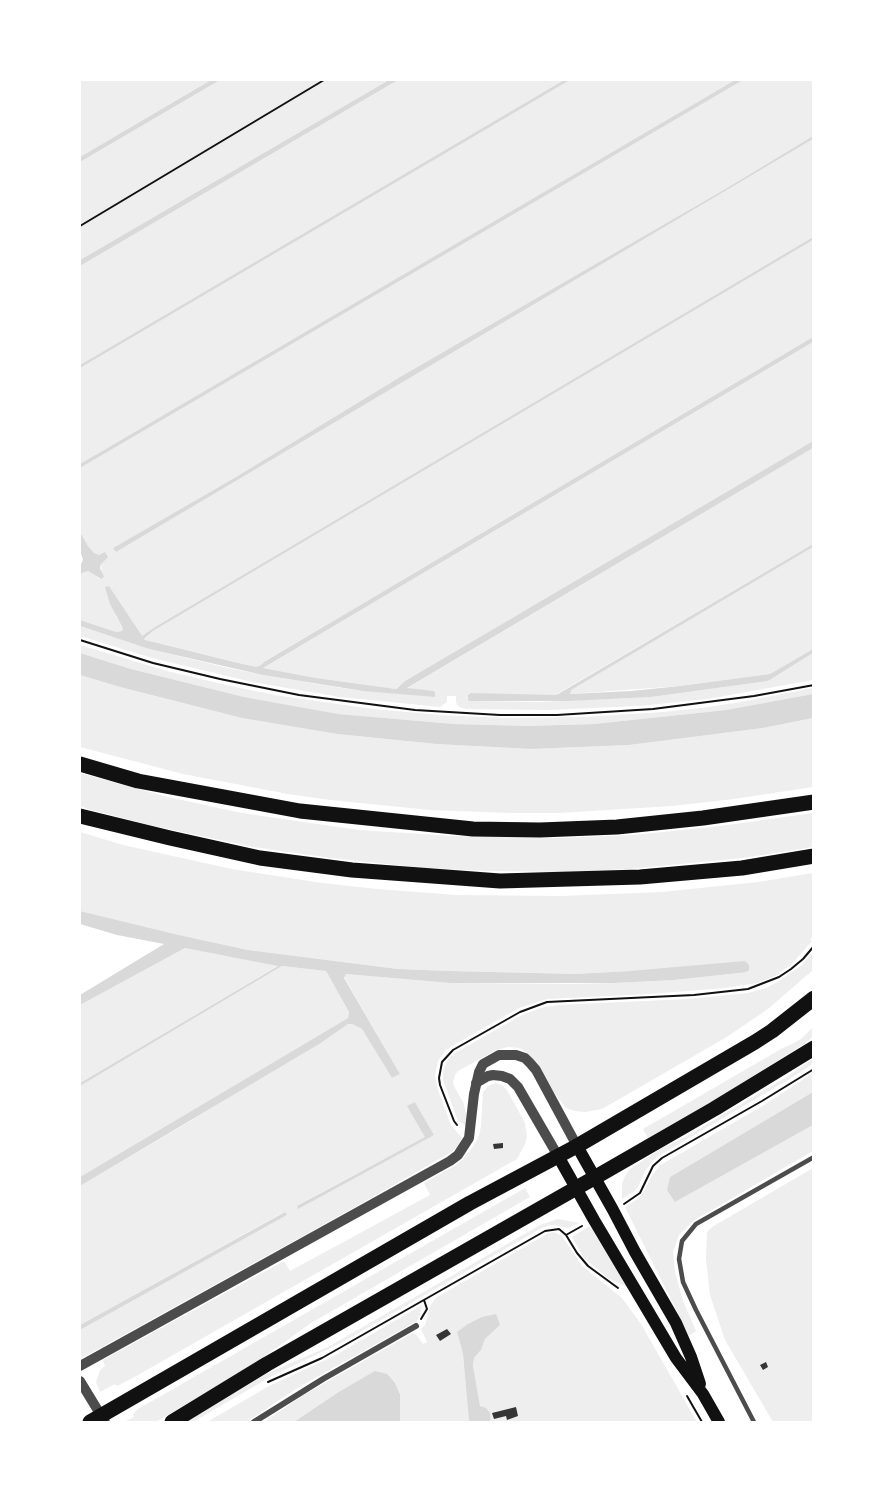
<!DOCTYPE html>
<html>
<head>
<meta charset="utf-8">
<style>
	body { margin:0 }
	#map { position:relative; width:893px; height:1502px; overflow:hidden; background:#fff; font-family:"Exo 2",sans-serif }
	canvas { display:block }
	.frame { position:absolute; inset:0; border:81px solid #fff; pointer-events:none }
</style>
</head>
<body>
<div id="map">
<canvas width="893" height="1502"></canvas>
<div class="frame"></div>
</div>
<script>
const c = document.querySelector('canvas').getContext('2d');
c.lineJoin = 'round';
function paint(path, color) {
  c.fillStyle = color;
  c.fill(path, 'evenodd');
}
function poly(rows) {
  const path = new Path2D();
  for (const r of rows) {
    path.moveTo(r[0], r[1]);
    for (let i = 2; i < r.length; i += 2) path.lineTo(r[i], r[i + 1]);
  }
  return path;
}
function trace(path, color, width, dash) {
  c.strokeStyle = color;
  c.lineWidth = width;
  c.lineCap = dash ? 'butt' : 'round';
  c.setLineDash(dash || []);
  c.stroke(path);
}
paint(poly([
	[80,80,211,80,80,157],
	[220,80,389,80,80,260,80,162],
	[398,80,564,80,80,365,80,266],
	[570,80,735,80,80,464,80,368],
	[743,80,813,80,813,136,727,188,400,377,236,477,113,548,116,552,813,139,813,237,155,627,141,637,109,586,116,616,124,628,122,631,116,632,80,620,80,574,88,571,100,579,102,574,101,564,103,560,99,555,94,553,88,546,80,532,80,468],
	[813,240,813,337,264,662,261,665,256,667,230,661,144,640,153,631],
	[813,342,813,441,405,681,395,689,316,678,263,668],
	[813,448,813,544,555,695,520,695,467,697,470,701,541,702,651,697,768,681,813,653,813,680,708,699,639,706,549,710,465,709,458,706,456,702,456,696,447,696,447,702,440,707,340,697,252,682,152,658,80,636,80,626,149,649,228,668,263,675,341,688,363,691,434,691,406,689],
	[813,547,813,649,770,674,680,686,570,694,570,690],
	[80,645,167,671,235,687,281,696,373,709,440,715,505,718,583,717,663,712,701,708,741,702,813,688,813,694,726,710,594,724,528,726,454,724,337,714,244,697,131,669,80,653],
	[80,675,120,687,242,718,337,734,436,744,531,749,629,745,763,728,813,718,813,787,734,799,672,806,559,813,510,813,430,810,330,800,288,794,183,774,80,747],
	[80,773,168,797,242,813,359,830,453,836,557,838,634,835,720,826,813,813,813,847,743,858,629,869,565,872,490,871,424,868,331,858,253,847,150,825,88,809,80,806],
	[80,832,123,845,232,869,322,883,377,889,457,895,561,896,662,892,758,882,813,873,814,935,810,940,812,941,791,965,775,976,758,983,725,988,650,994,547,999,519,1008,452,1046,446,1050,438,1061,435,1076,438,1090,451,1125,462,1138,457,1147,450,1153,339,1216,80,1359,80,1330,287,1215,284,1212,80,1325,80,1186,182,1126,348,1024,352,1024,362,1029,392,1078,400,1074,344,977,346,974,450,983,574,984,613,983,674,980,739,973,630,971,575,974,450,971,398,969,248,950,179,935,80,911],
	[415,1102,434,1135,297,1205,426,1137,408,1106],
	[185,948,279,965,80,1083,80,1005],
	[813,952,813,970,768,1009,725,1038,602,1109,585,1112,575,1111,566,1108,549,1086,530,1055,520,1048,508,1047,496,1050,458,1071,455,1075,453,1082,454,1086,464,1104,467,1118,466,1126,458,1121,443,1080,443,1071,447,1061,455,1053,522,1015,541,1008,558,1005,687,999,748,993,766,988,779,981,802,965],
	[282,966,326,971,349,1012,348,1018,80,1177,80,1086],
	[813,1027,813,1037,804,1044,715,1100,648,1138,643,1129,781,1049,792,1044,801,1039],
	[813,1059,813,1064,788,1080,655,1158,645,1171,638,1187,635,1191,622,1199,622,1184,625,1176,630,1169,662,1148,685,1137,785,1078],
	[813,1073,813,1092,670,1177,675,1202,813,1125,813,1151,693,1221,679,1235,673,1252,675,1272,683,1301,696,1331,689,1336,625,1207,636,1200,643,1193,651,1177,659,1166,764,1105],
	[495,1083,502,1085,507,1090,525,1123,527,1137,525,1144,517,1159,131,1379,117,1386,115,1384,100,1392,96,1382,100,1370,105,1366,103,1360,284,1261,290,1271,430,1195,424,1183,456,1165,462,1160,472,1148,479,1136,481,1126,483,1092,488,1086],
	[813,1168,813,1422,773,1422,725,1340,710,1295,706,1259,707,1232,712,1227],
	[525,1188,530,1197,311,1323,258,1361,156,1422,124,1422,134,1417,133,1414,138,1409],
	[558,1219,579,1223,568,1228,555,1225,550,1225,542,1228,341,1343,272,1376,193,1422,186,1422,266,1374,328,1347,540,1225],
	[588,1227,591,1228,598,1236,633,1290,609,1279,584,1258,572,1237],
	[554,1232,562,1236,582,1266,622,1298,641,1324,697,1422,491,1422,490,1413,480,1406,473,1365,474,1358,481,1350,485,1339,500,1325,457,1332,463,1354,469,1422,400,1422,400,1393,395,1383,354,1384,337,1393,294,1422,264,1422,302,1396,413,1333,416,1334,423,1344,427,1342,421,1329,425,1325,431,1304,437,1297,547,1234],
	[422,1305,420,1315,417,1321,299,1387,246,1422,207,1422,269,1386,334,1356]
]), '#eee');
paint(poly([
	[211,80,220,80,80,162,80,157],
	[389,80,398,80,80,266,80,260],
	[564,80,570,80,80,368,80,365],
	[735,80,743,80,80,468,80,464],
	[813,136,813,139,116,552,113,548,236,477,400,377,727,188],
	[813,237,813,240,153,631,144,639,145,640,230,661,256,667,261,665,264,662,813,337,813,342,263,668,316,678,396,689,405,681,813,441,813,448,407,688,434,691,435,693,435,697,363,691,263,675,149,649,80,626,80,620,116,632,122,631,123,628,110,604,105,587,109,586,142,636,155,627],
	[80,532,88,546,94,553,99,555,105,552,108,557,101,564,100,568,104,577,101,579,88,571,80,574,80,566,83,560,80,550],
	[813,544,813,547,571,690,570,694,631,691,680,686,770,674,813,649,813,653,768,681,651,697,569,701,469,701,468,699,468,695,471,693,555,695,558,694],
	[80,653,131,669,244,697,338,714,454,724,528,726,594,724,726,710,813,694,813,718,763,728,629,745,531,749,436,744,337,734,242,718,120,687,80,675],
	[80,911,179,935,248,950,398,969,450,971,575,974,630,971,745,961,749,965,749,970,746,972,739,973,674,980,614,983,450,983,346,974,344,978,400,1074,392,1078,362,1029,352,1024,348,1024,319,1044,80,1186,80,1177,348,1018,349,1012,326,971,282,966,80,1086,80,1083,278,966,185,948,80,1005,80,995,164,944,117,935,80,924],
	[813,1092,813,1125,675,1202,667,1190,670,1177],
	[415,1102,434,1135,298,1209,297,1206,425,1137,407,1106],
	[285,1212,287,1215,80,1330,80,1325],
	[496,1314,500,1325,485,1339,481,1350,474,1358,473,1365,480,1406,486,1408,490,1413,491,1422,469,1422,463,1354,457,1332,468,1324,482,1317],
	[375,1371,387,1374,395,1383,400,1394,400,1422,294,1422,337,1393]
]), '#d9d9d9');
paint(poly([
	[503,1143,503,1148,494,1149,493,1144],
	[447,1329,451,1334,440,1341,436,1335],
	[766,1362,768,1367,763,1370,760,1365],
	[516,1407,518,1416,507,1420,506,1416,494,1419,492,1413]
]), '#353535');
trace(poly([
	[80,226,324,80],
	[80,640,153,663,220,679,299,695,415,710,500,715,557,715,653,709,754,696,814,685],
	[457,1125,454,1121,440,1085,439,1078,442,1062,453,1050,520,1012,547,1002,694,995,748,989,779,977,791,969,803,959,814,946],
	[624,1204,640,1193,653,1166,662,1158,762,1101,814,1069],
	[566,1235,582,1226],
	[421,1319,427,1309,424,1300],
	[268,1382,322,1358,545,1231,559,1229,566,1235,577,1253,588,1266,618,1288],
	[687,1396,702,1422]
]), '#111', 2);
trace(poly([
	[754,1422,696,1310,683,1282,679,1259,682,1241,696,1224,814,1157]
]), '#4c4c4c', 4.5);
trace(poly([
	[254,1422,323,1379,416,1326]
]), '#4c4c4c', 6);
trace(poly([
	[476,1083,488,1076,493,1075,502,1076,510,1079,518,1087,558,1156],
	[80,1366,450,1161,458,1155,469,1138,474,1094,479,1072,483,1064,499,1055,516,1055,525,1058,530,1063,536,1070,577,1146],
	[80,1381,105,1422]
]), '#4c4c4c', 10);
trace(poly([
	[577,1146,613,1210,635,1252,676,1323,691,1357,700,1384],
	[558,1156,594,1220,676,1358,703,1394,719,1422]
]), '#111', 12);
trace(poly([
	[90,1422,470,1203,577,1146],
	[172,1422,267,1364,594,1178]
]), '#111', 15);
trace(poly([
	[80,764,138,781,300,811,473,829,540,830,617,827,703,818,814,802],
	[80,816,170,838,260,858,352,870,500,881,640,877,742,868,814,856],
	[577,1146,755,1042,772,1031,814,998],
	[594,1178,714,1109,814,1048]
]), '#111', 15);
</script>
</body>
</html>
